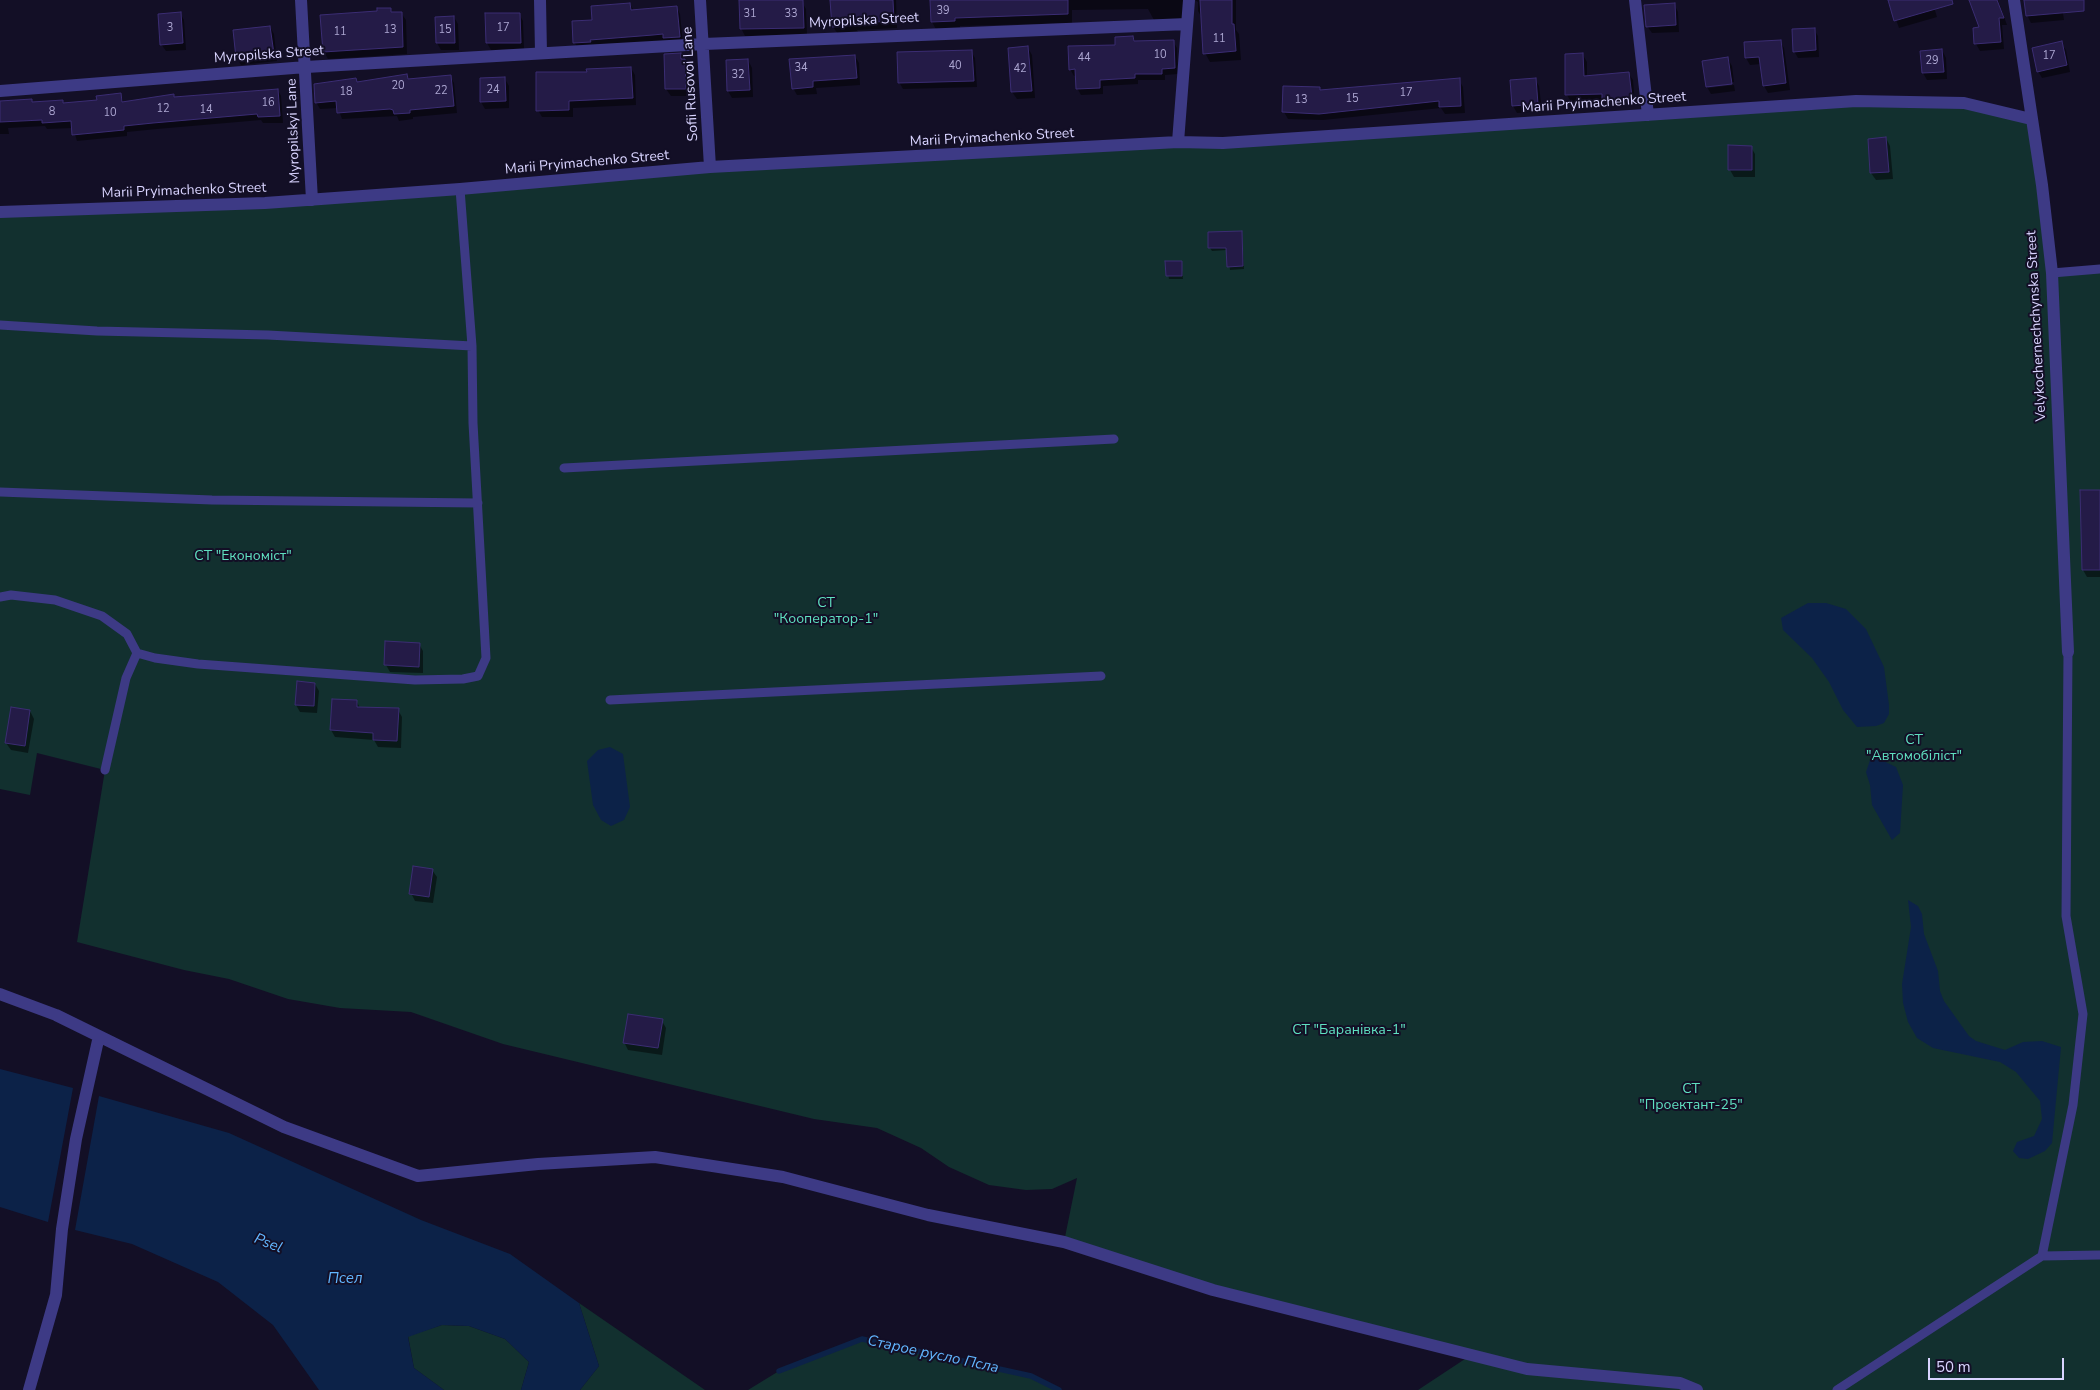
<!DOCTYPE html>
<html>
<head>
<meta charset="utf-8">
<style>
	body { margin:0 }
	#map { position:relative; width:2100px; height:1390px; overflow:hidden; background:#130f26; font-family:"Nunito Sans",sans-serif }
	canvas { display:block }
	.scale { position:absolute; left:1928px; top:1358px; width:136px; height:22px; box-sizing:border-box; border:2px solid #d9d4ff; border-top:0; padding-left:6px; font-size:15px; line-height:18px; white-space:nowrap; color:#d9d4ff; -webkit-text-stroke:4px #130f26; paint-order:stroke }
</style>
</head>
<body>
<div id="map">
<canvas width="2100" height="1390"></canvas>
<div class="scale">50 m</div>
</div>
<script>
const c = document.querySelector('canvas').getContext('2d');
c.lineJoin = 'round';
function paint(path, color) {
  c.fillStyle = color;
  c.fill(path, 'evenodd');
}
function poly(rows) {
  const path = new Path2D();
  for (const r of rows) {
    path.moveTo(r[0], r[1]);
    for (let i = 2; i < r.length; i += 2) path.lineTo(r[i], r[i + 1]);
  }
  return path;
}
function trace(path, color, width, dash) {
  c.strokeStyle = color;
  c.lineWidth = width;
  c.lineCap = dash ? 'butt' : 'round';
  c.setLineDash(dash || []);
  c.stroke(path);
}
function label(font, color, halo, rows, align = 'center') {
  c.font = font + ' "Nunito Sans",sans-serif';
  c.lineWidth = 4;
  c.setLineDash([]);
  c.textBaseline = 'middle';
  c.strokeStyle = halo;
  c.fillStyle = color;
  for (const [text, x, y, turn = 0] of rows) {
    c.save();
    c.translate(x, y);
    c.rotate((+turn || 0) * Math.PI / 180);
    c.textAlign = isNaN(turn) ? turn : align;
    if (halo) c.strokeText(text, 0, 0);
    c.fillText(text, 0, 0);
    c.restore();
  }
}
paint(poly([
	[1856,101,1964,103,2031,119,2052,273,2100,269,2100,1390,1418,1390,1471,1355,1213,1290,1064,1242,1077,1178,1052,1189,1026,1190,989,1185,949,1167,921,1148,877,1128,814,1119,503,1044,411,1012,340,1008,288,999,229,979,184,970,77,942,105,770,37,753,30,795,0,789,0,212,265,203,710,167],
	[579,1303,705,1390,580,1390,599,1366],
	[442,1325,469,1326,505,1339,529,1362,521,1390,444,1390,414,1368,408,1336],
	[862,1339,1031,1376,1059,1390,748,1390,779,1371]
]), '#12302f');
paint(poly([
	[1808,603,1826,603,1846,609,1866,629,1884,667,1889,705,1889,714,1884,723,1876,726,1857,727,1843,710,1829,682,1812,658,1783,630,1781,618],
	[610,747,623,754,630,807,624,820,611,826,601,820,593,805,587,761,598,750],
	[1879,759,1896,767,1903,785,1900,833,1892,840,1872,805,1870,785,1866,772,1870,760],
	[1908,900,1918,906,1922,914,1924,934,1938,971,1940,991,1944,1001,1969,1036,1976,1041,2005,1050,2023,1042,2042,1041,2061,1047,2052,1143,2045,1151,2028,1159,2019,1158,2013,1151,2017,1142,2034,1136,2042,1119,2040,1101,2016,1072,2000,1062,1933,1048,1917,1038,1908,1022,1903,1003,1902,984,1911,927],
	[0,1069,73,1088,48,1222,0,1207],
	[99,1096,229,1133,421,1220,510,1254,579,1303,599,1366,580,1390,521,1390,529,1362,505,1339,469,1326,442,1325,408,1337,414,1368,444,1390,319,1390,273,1325,218,1282,132,1244,75,1230]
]), '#0c2248');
paint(poly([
	[740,0,802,2,806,9,807,35,745,36,741,28],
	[840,0,896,0,897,28,857,30,858,32,838,34,833,27],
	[931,0,1236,0,1236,30,1239,34,1241,60,1210,62,1205,53,1202,18,1198,11,1198,2,1195,0,1185,19,1154,20,1148,9,1072,10,1072,23,960,26,960,30,937,31,932,22],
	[1889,0,1932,0,1937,17,1899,28],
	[1971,0,1998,0,2007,25,2002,25,2004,49,1980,51,1976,44,1981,28],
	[2026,0,2061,0,2064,20,2031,23,2027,15],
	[630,4,634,11,677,8,680,14,683,44,578,50,575,43,573,22,593,21],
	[1674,4,1678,12,1679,32,1652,33,1647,26],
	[390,9,393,14,401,13,406,20,407,54,328,59,324,52,378,12],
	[180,13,184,20,186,50,166,51,161,44],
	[519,14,523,21,524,49,491,50,487,43],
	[454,17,458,24,459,50,441,50,437,43,436,18],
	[270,27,274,34,277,61,241,65,237,58],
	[1814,29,1818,36,1819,57,1798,58,1794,51],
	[1133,37,1136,42,1173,41,1177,48,1178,74,1165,75,1165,80,1138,80,1138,84,1103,86,1103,94,1081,95,1077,88,1077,75,1074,76,1070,69],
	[1780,41,1784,48,1790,90,1768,93,1764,86,1761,64,1750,65,1746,58],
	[2061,43,2066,50,2070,72,2042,78,2038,71],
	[1028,48,1032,55,1035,98,1017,99,1012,92],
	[1942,50,1946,58,1947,79,1927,80,1923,73,1922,52],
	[971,51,975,58,977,87,903,89,899,82],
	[680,55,689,67,690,96,671,96,666,89],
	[1583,55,1587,62,1587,77,1628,73,1633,80,1635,104,1608,107,1604,101,1571,102,1567,95],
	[855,56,859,63,860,85,816,88,817,94,797,95,793,88],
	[1728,59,1732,66,1734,82,1708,86,1708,88,1734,85,1735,91,1711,94,1707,87],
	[748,60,752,68,753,97,732,98,728,91],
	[631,68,635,75,636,105,573,108,573,117,542,117,538,110,588,73],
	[407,75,409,80,450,76,454,83,457,113,413,117,413,119,399,121,397,116,342,119,338,108,320,109,316,102,356,79,357,83],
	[505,79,509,86,509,108,485,109,481,102],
	[1535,79,1539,86,1542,111,1517,113,1513,106,1511,81],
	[1459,80,1463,87,1465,113,1445,114,1441,108,1323,120,1288,119,1284,112,1320,91],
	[278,90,281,96,283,123,263,123,261,120,157,129,127,132,127,136,77,141,73,128,47,129,45,126,8,128,9,134,0,134,0,102,63,104,98,101,121,95,124,103,173,96,175,98],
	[1886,138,1890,146,1893,179,1876,180,1871,173,1869,140],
	[1751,147,1755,154,1755,177,1734,177,1730,170],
	[1242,232,1244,269,1230,270,1227,250,1212,251,1210,248],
	[1181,262,1183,279,1169,279,1166,263],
	[2100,491,2100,577,2087,577,2083,570],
	[419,644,423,651,423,673,390,672,386,665],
	[315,684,319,691,317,713,300,712,296,705],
	[357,702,360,708,398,710,402,717,401,748,378,747,374,740,335,737,331,730],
	[30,711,34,719,28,753,11,750,6,743],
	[432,870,437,877,433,903,415,901,411,893],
	[662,1021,666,1028,662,1055,628,1050,624,1042]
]), '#0007');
trace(poly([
	[779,1371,862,1339,1031,1376,1059,1390]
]), '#0c2248', 5.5);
const building = poly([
	[739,0,803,0,804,28,740,29,739,0],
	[830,0,893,0,894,21,854,23,854,25,832,27,830,0],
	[930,0,1068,0,1068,14,955,18,955,21,931,22,930,0],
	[1200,0,1232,0,1232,24,1234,24,1236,51,1203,54,1200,0],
	[1888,0,1952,0,1953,4,1894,21,1888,0],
	[1969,0,1997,0,2004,18,1999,18,2001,42,1974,44,1973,28,1979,27,1969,0],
	[2024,0,2084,0,2084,11,2026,16,2024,0],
	[630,3,631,10,677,6,680,37,663,38,663,34,653,35,590,40,591,42,573,43,572,21,592,20,591,6,630,3],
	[1675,3,1676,25,1646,27,1644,5,1675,3],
	[377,8,391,8,391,12,402,12,403,47,323,52,320,15,377,11,377,8],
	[181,12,183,43,160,45,158,14,181,12],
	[485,13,520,13,521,43,486,43,485,13],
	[454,16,455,43,436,43,435,17,454,16],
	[270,26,274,54,236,58,233,30,270,26],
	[1815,28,1816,50,1793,52,1792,29,1815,28],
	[1133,36,1134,41,1174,40,1175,68,1162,69,1162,74,1135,74,1135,78,1100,80,1100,88,1076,89,1075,69,1069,70,1068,46,1115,45,1115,37,1133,36],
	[1781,40,1786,83,1763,86,1759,57,1745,58,1744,42,1781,40],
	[2062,41,2067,65,2037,72,2032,48,2062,41],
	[1028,46,1032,91,1011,92,1008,48,1028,46],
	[1942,49,1944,72,1922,73,1920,51,1942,49],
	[972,50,974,81,898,83,897,52,972,50],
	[681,53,681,59,685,59,686,89,665,89,664,54,681,53],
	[1583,53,1584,76,1629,72,1632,97,1602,100,1602,94,1565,95,1565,54,1583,53],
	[855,55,857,78,813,81,813,87,792,89,789,59,855,55],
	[1728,57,1732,84,1706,87,1702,61,1728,57],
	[748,59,750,90,727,91,726,60,748,59],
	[631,67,633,98,569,101,569,110,536,111,536,72,587,72,586,69,631,67],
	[407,74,408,79,451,75,454,106,410,110,410,113,394,114,393,110,390,109,337,113,336,101,315,103,314,84,356,78,357,82,407,74],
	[505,77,506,101,480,102,480,78,505,77],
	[1460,78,1461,106,1439,107,1439,101,1319,114,1282,112,1283,86,1320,87,1320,90,1460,78],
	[1536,78,1538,104,1512,106,1510,80,1536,78],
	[278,89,280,116,258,117,257,114,153,123,124,126,124,130,72,135,71,121,42,123,42,120,0,122,0,101,32,99,32,102,63,100,63,103,97,100,96,96,121,93,122,102,174,94,174,97,278,89],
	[1886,137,1889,172,1870,173,1868,139,1886,137],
	[1728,145,1752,146,1752,170,1728,170,1728,145],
	[1242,231,1243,266,1227,267,1226,248,1208,248,1208,232,1242,231],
	[1165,261,1182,261,1182,276,1166,276,1165,261],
	[2080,490,2100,490,2100,570,2082,570,2080,490],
	[385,641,420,643,419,667,384,665,385,641],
	[297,681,315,683,314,706,295,705,297,681],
	[332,699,357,700,357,707,399,708,397,741,373,740,373,733,330,730,332,699],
	[11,707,30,710,25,746,5,743,11,707],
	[413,866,433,869,429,897,409,894,413,866],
	[628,1014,663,1019,658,1048,623,1043,628,1014]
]);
paint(building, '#241b47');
trace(building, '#3b2d73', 1);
trace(poly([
	[2052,273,2100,269],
	[0,325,97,331,268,335,472,346],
	[564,468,1114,439],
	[0,492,212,500,478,503],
	[0,597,11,595,55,600,102,616,127,634,137,653],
	[610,700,1101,676],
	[105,770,126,678,137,653,155,658,198,664,415,680,463,679,478,676,486,658,473,423,472,346,460,189],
	[2042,1256,2100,1255],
	[1837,1390,2042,1256,2073,1105,2083,1014,2066,916,2068,652]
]), '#3d3a85', 9);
trace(poly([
	[301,0,312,200],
	[540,0,541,53],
	[700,0,710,167],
	[1635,0,1648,115],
	[2014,0,2042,185,2052,273,2068,652],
	[0,91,306,67,704,44,1187,24],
	[1178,142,1189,0],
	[0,212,265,203,460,189,710,167,1178,142,1223,143,1856,101,1964,103,2031,119],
	[0,994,56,1015,284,1127,418,1176,538,1164,655,1157,783,1177,928,1215,1064,1242,1213,1290,1527,1369,1680,1383,1697,1390],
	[29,1390,56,1295,62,1229,76,1139,99,1036]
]), '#3d3a85', 12);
label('11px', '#aca6d1', null, [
	["39",943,11],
	["31",750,14],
	["33",791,14],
	["3",170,28],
	["17",503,28],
	["13",390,30],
	["15",445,30],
	["11",340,32],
	["11",1219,39],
	["10",1160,55],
	["17",2049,56],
	["44",1084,58],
	["29",1932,61],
	["40",955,66],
	["34",801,68],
	["42",1020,69],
	["32",738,75],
	["20",398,86],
	["24",493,90],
	["22",441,91],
	["18",346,92],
	["17",1406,93],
	["15",1352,99],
	["13",1301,100],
	["16",268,103],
	["12",163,109],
	["14",206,110],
	["8",52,112],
	["10",110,113]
]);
label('14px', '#d9d4ff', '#130f26', [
	["Myropilska Street",864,21,-3],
	["Myropilska Street",269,55,-4],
	["Sofii Rusovoi Lane",691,84,-93],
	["Marii Pryimachenko Street",1604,103,-4],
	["Myropilskyi Lane",294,131,-92],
	["Marii Pryimachenko Street",992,138,-3],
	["Marii Pryimachenko Street",587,163,-5],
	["Marii Pryimachenko Street",184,191,-2],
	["Velykochernechchynska Street",2037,326,-93]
]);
label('14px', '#5fe0c0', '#130f26', [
	["СТ \"Економіст\"",243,557],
	["СТ",826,604],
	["\"Кооператор-1\"",826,620],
	["СТ",1914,741],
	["\"Автомобіліст\"",1914,757],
	["СТ \"Баранівка-1\"",1349,1031],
	["СТ",1691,1090],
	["\"Проектант-25\"",1691,1106]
]);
label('italic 15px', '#62b6ff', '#130f26', [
	["Psel",268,1244,22],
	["Псел",345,1279],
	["Старое русло Псла",933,1355,12]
]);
</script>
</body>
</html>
